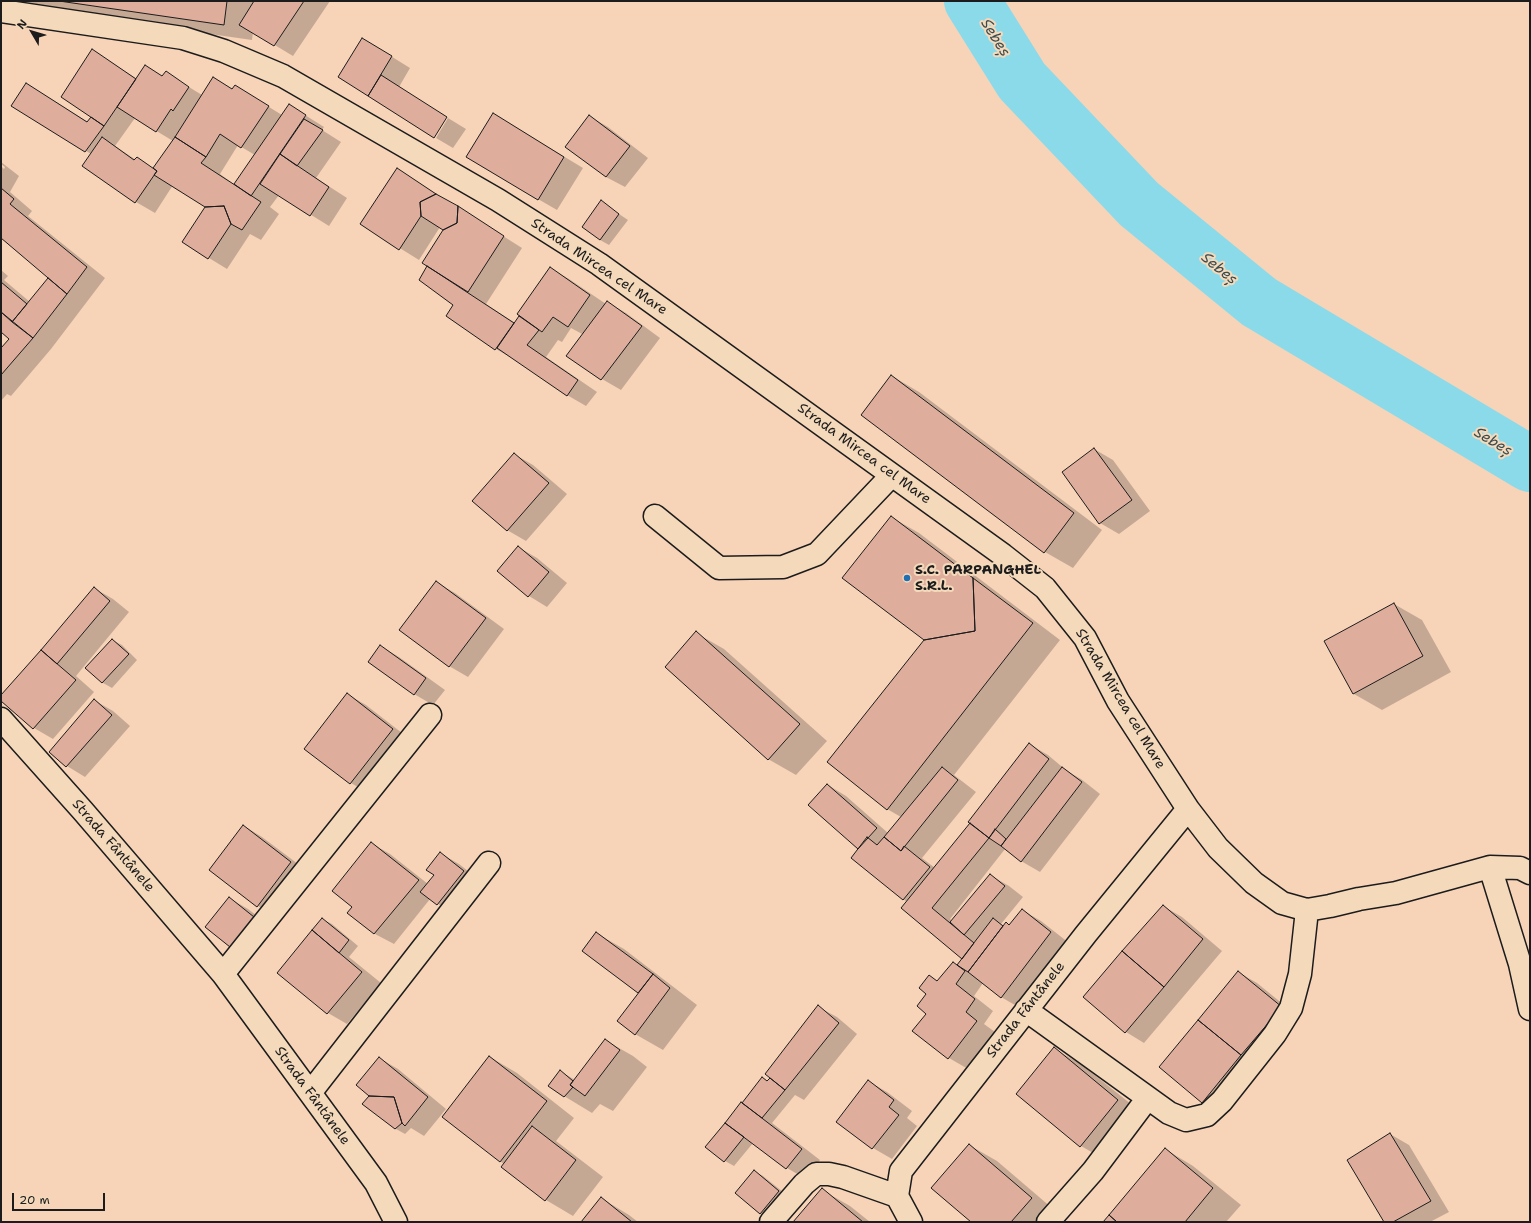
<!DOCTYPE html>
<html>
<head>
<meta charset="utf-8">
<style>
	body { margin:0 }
	#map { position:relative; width:1531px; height:1223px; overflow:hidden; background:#f7d3b8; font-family:"Shantell Sans",sans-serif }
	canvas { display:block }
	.frame { position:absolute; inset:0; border:2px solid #1c1c1c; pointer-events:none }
	.north { position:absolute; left:12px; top:12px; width:40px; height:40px; -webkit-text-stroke:3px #f4d9bb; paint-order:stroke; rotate:308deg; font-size:11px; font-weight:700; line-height:16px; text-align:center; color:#1c1c1c }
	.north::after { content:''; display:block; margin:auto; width:14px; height:18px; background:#1c1c1c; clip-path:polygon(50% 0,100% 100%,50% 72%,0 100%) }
	.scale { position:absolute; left:12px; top:1193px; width:93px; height:18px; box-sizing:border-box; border:2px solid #1c1c1c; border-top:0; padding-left:5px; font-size:12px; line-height:14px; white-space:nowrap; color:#1c1c1c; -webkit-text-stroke:3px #f4d9bb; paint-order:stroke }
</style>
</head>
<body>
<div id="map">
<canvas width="1531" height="1223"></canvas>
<div class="frame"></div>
<div class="north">N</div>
<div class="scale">20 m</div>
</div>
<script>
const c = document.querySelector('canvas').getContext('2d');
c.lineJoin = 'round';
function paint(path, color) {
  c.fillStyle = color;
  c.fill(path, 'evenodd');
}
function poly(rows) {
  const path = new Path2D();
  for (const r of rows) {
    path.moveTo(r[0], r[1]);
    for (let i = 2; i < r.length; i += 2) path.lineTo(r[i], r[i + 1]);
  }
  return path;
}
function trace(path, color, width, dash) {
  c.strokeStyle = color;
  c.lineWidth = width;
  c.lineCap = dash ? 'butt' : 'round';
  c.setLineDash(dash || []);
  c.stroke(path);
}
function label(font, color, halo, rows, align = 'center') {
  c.font = font + ' "Shantell Sans",sans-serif';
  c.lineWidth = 4;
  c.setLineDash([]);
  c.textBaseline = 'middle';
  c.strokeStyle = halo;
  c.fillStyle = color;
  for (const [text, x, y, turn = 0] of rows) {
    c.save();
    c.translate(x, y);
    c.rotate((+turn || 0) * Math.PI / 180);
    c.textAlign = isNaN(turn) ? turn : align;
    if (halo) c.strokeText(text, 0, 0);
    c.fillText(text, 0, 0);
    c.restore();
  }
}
paint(poly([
	[1,1,330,1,293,56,253,32,252,40,1,4],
	[381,50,410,68,399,87,446,117,434,137,339,76],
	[93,51,137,79,163,77,166,73,202,95,233,90,235,86,282,115,289,105,324,127,322,130,341,142,316,178,347,198,329,226,279,195,270,207,279,214,261,240,250,234,227,269,209,258,206,207,173,185,155,213,136,202,84,166,91,154,12,105,27,84,88,122,92,117],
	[135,118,173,141,154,169,137,159,136,160,115,146],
	[238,145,255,155,235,185,220,174],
	[589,116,608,127,648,158,625,187,606,177],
	[448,118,466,129,453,148,436,138],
	[512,125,583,168,557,210,538,199],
	[1,162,19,176,10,192,32,211,28,216,105,278,51,349,11,396,7,394,1,401,1,350,10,339,1,331,1,270,8,276,4,280,30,302,49,278,1,236,1,166,4,169,5,167,1,164],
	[397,169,522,248,486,304,515,323,550,268,569,279,606,304,607,302,626,313,660,338,621,390,602,379,568,356,584,335,571,328,562,342,558,340,546,357,597,392,586,406,567,395,516,359,515,360,496,349,447,316,455,304,429,265,444,230,440,227,419,260,361,224],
	[601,202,628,220,609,245,600,240],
	[892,376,919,392,1102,530,1073,568,1045,552,862,414],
	[1094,449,1113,460,1150,511,1119,534,1100,523],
	[514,454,533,465,567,494,526,541,507,530],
	[891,517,919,533,1060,640,954,775,976,792,922,858,935,868,971,823,1029,744,1048,755,1067,771,1081,779,1100,794,1040,872,1021,861,1005,849,950,919,952,921,990,875,1009,886,1023,897,1001,924,1004,926,1010,926,1022,910,1041,921,1069,943,1020,1008,1001,997,983,983,974,996,993,1011,984,1024,995,1032,968,1069,949,1058,927,1013,928,994,938,982,958,966,964,958,907,902,903,899,860,849,828,785,846,796,888,833,901,817,887,809,925,640],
	[518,547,537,558,567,583,547,607,529,596],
	[436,582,455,593,504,629,468,677,449,666],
	[94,588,113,599,129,612,76,676,94,692,53,739,34,728,1,699,1,697],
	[1394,604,1422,620,1451,672,1382,710,1354,694],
	[696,633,724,649,827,741,796,775,768,759],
	[112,640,122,645,137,660,112,688,103,683,86,668],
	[380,646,399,657,445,690,433,705,414,694],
	[347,694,366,705,411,740,370,794,351,783,306,748],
	[94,700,113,711,130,726,85,777,67,766],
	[244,826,262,837,310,873,276,917,258,906],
	[371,843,390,854,428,884,435,875,440,853,459,864,482,882,456,915,430,899,394,944,375,934,349,913,354,907],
	[229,898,248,909,273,928,249,957,231,946,206,927],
	[1163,906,1182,917,1222,951,1144,1043,1126,1032],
	[322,919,332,924,358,946,349,957,381,983,347,1024,328,1013,278,973],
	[596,933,624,949,697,1005,663,1050,635,1034,639,993,583,951],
	[1238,972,1257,983,1300,1018,1221,1113,1202,1102],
	[818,1007,837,1017,857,1034,804,1100,795,1095,772,1123,820,1160,806,1179,787,1168,753,1143,734,1166,725,1161,742,1104,772,1078],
	[605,1040,633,1056,647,1067,613,1111,600,1104,592,1113,564,1096,560,1071,575,1080],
	[1055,1049,1082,1065,1146,1116,1109,1162,1081,1146,1017,1094],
	[490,1057,517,1073,574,1118,556,1141,603,1177,573,1216,546,1200,500,1161],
	[379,1058,398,1069,446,1109,424,1136,411,1128,405,1134,396,1129,364,1103,371,1096],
	[868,1081,887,1092,912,1111,907,1118,917,1126,892,1159,873,1148,837,1121],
	[1390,1134,1409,1145,1449,1212,1430,1222,1385,1222],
	[969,1145,997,1161,1059,1214,1053,1222,973,1222],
	[1165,1149,1193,1166,1241,1205,1226,1222,1104,1222],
	[754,1171,763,1176,788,1196,770,1218,761,1213,736,1192],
	[822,1190,850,1206,870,1222,795,1222],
	[601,1198,629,1215,638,1222,582,1222]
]), '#0003');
trace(poly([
	[972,1,1022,81,1139,204,1259,302,1530,464]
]), '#8bdaea', 56);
const building = poly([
	[59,1,227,1,224,25,59,1],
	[254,1,304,1,274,46,239,25,254,1],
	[362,38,392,56,368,96,338,77,362,38],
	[92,49,136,79,104,126,61,97,92,49],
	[145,65,162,76,166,71,189,87,173,111,171,109,156,132,117,107,145,65],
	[381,75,447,117,434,138,368,96,381,75],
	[213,77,232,89,235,85,269,106,241,148,220,134,206,157,175,137,213,77],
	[26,83,87,122,91,117,104,126,85,152,11,106,26,83],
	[289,104,306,115,251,196,234,184,289,104],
	[493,113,564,157,538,200,466,157,493,113],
	[589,115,630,146,606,177,565,147,589,115],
	[304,119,323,130,297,166,280,154,304,119],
	[102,137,134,160,137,157,157,171,135,203,82,166,102,137],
	[175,137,206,157,201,163,261,202,242,230,231,224,224,206,205,207,154,175,157,171,153,168,175,137],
	[280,154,329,187,310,216,260,184,280,154],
	[397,168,436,194,420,202,421,216,399,250,360,224,397,168],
	[1,188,14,199,10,204,87,267,67,294,1,238,1,188],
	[436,194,458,206,457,223,443,230,421,216,420,202,436,194],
	[601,200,619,214,600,240,582,227,601,200],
	[224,206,231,224,208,259,182,242,205,207,224,206],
	[458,206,504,236,468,292,422,263,443,230,457,223,458,206],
	[427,266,514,323,495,350,446,316,453,305,419,280,427,266],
	[550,267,590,295,568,327,553,317,542,332,517,314,550,267],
	[48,278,67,294,33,338,12,322,48,278],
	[1,282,27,304,12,322,1,312,1,282],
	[607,301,642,326,601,380,566,356,607,301],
	[1,312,33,338,1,375,1,348,9,339,1,332,1,312],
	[519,316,539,330,527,345,578,380,567,396,497,348,519,316],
	[891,375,1074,513,1044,553,861,415,891,375],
	[1094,448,1132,500,1099,524,1062,472,1094,448],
	[514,453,549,483,507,531,472,501,514,453],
	[891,516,973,578,975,631,924,640,842,578,891,516],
	[518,546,549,572,528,597,497,571,518,546],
	[973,578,1033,623,887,810,827,762,924,640,975,631,973,578],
	[436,581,486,618,449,667,399,630,436,581],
	[94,587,110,601,57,664,41,650,94,587],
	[1394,603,1423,656,1353,694,1324,641,1394,603],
	[696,631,800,724,768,760,665,667,696,631],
	[112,639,129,654,102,683,85,668,112,639],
	[380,645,426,678,414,695,368,662,380,645],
	[41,650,76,680,33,729,1,701,1,695,41,650],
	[347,693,393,729,350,784,304,749,347,693],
	[94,699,112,715,66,767,49,752,94,699],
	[1029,743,1049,759,989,838,968,822,1029,743],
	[942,767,958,780,901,851,884,837,942,767],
	[1062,767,1082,782,1021,862,1001,846,1062,767],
	[827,784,877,828,858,849,808,805,827,784],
	[970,823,989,838,932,908,974,943,962,959,901,908,970,823],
	[243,825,291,862,257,907,209,870,243,825],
	[995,829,1006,839,1001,846,989,838,995,829],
	[867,837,877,845,884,837,901,851,904,846,930,867,903,900,851,858,867,837],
	[371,842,419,880,374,934,347,913,352,907,332,891,371,842],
	[440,852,464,871,437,905,420,892,434,875,426,870,440,852],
	[990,874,1005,886,964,935,950,922,990,874],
	[229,897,254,917,230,947,205,927,229,897],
	[1163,905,1203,939,1164,987,1122,951,1163,905],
	[1022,909,1051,932,1001,998,968,972,1006,922,1009,925,1022,909],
	[322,918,349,940,339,953,312,930,322,918],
	[993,918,1003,926,968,972,957,965,993,918],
	[312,930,362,972,327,1014,277,973,312,930],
	[596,932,653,974,638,993,582,951,596,932],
	[1122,951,1164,987,1125,1033,1083,997,1122,951],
	[953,962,965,971,956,984,975,999,966,1012,977,1021,948,1059,912,1031,926,1014,917,1006,926,994,919,988,929,975,937,981,953,962],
	[1238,971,1282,1007,1241,1055,1198,1020,1238,971],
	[653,974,670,988,635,1035,617,1021,653,974],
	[818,1005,839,1023,785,1090,765,1074,818,1005],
	[1198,1020,1241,1055,1202,1103,1159,1067,1198,1020],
	[605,1039,620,1050,585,1096,570,1085,605,1039],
	[1054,1047,1118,1100,1080,1147,1016,1094,1054,1047],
	[489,1056,547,1101,500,1162,442,1117,489,1056],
	[379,1057,428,1097,405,1126,402,1123,394,1097,369,1096,356,1085,379,1057],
	[560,1070,573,1081,570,1085,573,1087,564,1097,548,1086,560,1070],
	[762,1077,767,1081,770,1078,785,1090,762,1118,742,1103,762,1077],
	[868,1080,894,1100,889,1107,899,1115,872,1149,836,1122,868,1080],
	[369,1096,394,1097,402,1123,395,1129,362,1104,369,1096],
	[741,1102,802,1149,786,1169,725,1123,741,1102],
	[725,1123,744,1137,724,1162,705,1147,725,1123],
	[532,1126,576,1160,545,1201,501,1167,532,1126],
	[1390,1133,1431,1201,1393,1222,1384,1222,1347,1160,1390,1133],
	[969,1144,1032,1198,1011,1222,971,1222,931,1188,969,1144],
	[1165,1148,1213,1188,1185,1222,1117,1222,1109,1215,1165,1148],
	[754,1170,779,1191,760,1214,735,1193,754,1170],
	[822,1188,863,1222,793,1222,822,1188],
	[601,1197,632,1222,581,1222,601,1197],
	[1109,1215,1117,1222,1103,1222,1109,1215]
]);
paint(building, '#dead9c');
trace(building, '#1c1c1c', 1);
const minor = poly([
	[1,11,183,38,224,51,283,76,498,200,599,264,1003,555,1045,588,1085,638,1118,701,1188,809,1218,848,1254,883,1282,903,1307,910,1330,906,1359,899,1396,893,1490,867,1520,964,1530,1009],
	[655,516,719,568,783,567,817,554,892,475],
	[1,719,83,811,223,974,376,1183,396,1222],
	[1490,867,1520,868,1530,873],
	[223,974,430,715],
	[1026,1010,1169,1113,1186,1120,1207,1115,1222,1101,1275,1034,1291,1008,1300,974,1307,910],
	[310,1093,489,863],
	[771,1222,804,1184,816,1174,829,1174,843,1177,897,1196],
	[911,1222,897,1196,901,1171,1086,934,1188,809],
	[1048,1222,1093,1171,1147,1099]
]);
trace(minor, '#1c1c1c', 25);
trace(minor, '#f4d9bb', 22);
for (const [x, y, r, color] of [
	[907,578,4,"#1f6fb2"]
]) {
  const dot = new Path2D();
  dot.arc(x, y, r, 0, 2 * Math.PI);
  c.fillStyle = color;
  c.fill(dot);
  trace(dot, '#f4d9bb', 1.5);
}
label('14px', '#1c1c1c', '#f4d9bb', [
	["Strada Mircea cel Mare",599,267,34],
	["Strada Mircea cel Mare",864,454,36],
	["Strada Mircea cel Mare",1120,699,59],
	["Strada Fântânele",113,846,49],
	["Strada Fântânele",1026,1010,-52],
	["Strada Fântânele",312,1096,54]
]);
label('bold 14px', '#1c1c1c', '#f4d9bb', [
	["S.C. PARPANGHEL",915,570],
	["S.R.L.",915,586]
], 'left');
label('italic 15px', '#384c50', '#f4d9bb', [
	["Sebeș",995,38,58],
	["Sebeș",1219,269,39],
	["Sebeș",1493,442,31]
]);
</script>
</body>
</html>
